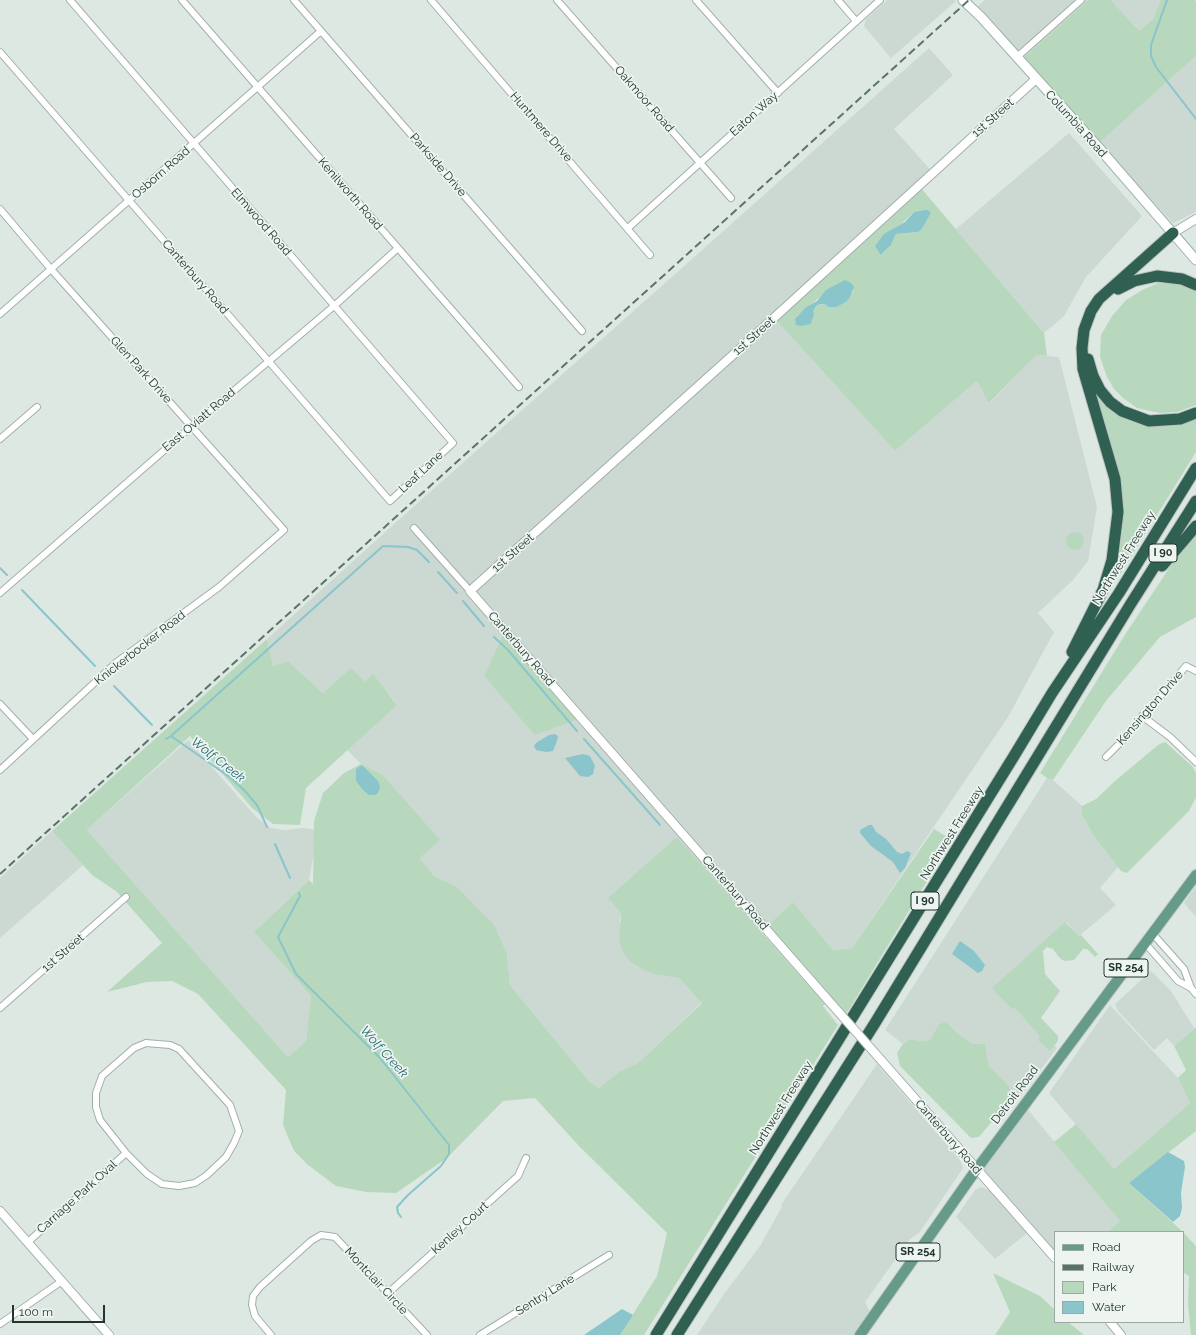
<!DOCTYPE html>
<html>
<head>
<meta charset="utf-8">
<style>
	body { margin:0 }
	#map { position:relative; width:1196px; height:1335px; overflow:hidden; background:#dee8e3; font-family:Raleway,sans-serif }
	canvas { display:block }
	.legend { position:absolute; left:1054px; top:1231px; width:130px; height:92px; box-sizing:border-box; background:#eef5f1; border:1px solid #9ca9a3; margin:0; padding:5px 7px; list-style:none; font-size:12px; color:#21362f }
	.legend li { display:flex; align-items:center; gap:8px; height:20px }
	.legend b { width:20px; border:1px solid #9ca9a3 }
	.scale { position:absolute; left:12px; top:1305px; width:93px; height:18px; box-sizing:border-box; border:2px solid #21362f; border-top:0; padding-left:5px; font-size:12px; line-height:14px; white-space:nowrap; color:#21362f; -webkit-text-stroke:3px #eef5f1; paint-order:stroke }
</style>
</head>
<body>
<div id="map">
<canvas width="1196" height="1335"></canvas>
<ul class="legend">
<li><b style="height:5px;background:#669a89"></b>Road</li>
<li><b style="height:5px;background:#5b726a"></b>Railway</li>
<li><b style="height:11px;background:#b8d8be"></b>Park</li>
<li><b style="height:11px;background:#89c5ca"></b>Water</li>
</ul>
<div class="scale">100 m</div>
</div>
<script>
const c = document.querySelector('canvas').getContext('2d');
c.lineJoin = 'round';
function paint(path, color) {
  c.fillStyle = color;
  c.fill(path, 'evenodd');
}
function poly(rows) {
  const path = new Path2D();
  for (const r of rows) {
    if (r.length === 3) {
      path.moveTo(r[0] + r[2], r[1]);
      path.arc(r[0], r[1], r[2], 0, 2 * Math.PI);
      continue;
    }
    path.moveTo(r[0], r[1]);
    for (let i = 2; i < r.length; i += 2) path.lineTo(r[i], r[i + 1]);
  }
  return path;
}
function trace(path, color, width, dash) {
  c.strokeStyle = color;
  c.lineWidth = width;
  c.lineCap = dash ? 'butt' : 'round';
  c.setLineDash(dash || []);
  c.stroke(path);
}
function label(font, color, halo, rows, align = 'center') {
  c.font = font + ' Raleway,sans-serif';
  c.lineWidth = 3.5;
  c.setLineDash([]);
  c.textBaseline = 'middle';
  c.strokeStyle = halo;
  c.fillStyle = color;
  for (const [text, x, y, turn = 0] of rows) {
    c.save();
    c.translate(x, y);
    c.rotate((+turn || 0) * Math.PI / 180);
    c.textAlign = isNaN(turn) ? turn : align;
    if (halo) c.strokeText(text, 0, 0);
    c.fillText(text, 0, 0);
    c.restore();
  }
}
paint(poly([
	[887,0,954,0,956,1,891,58,864,26,866,19],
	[985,0,1088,0,1024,57,977,7],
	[1111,0,1161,0,1153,19,1139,31],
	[929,48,953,75,894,129,935,175,776,320,895,451,977,381,990,403,1037,355,1059,357,1097,507,1088,561,1073,580,1038,613,1054,632,1008,717,852,948,833,950,793,902,761,932,677,837,621,913,619,921,657,975,679,978,702,1002,638,1063,620,1071,599,1088,589,1081,510,985,507,954,456,886,434,876,420,858,439,840,383,775,361,764,347,750,397,704,373,673,365,682,323,693,288,661,273,666,267,639,402,517],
	[1196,56,1196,212,1173,223,1099,143],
	[1069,133,1142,216,1086,277,1064,316,1044,333,956,229],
	[188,740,257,818,271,828,285,830,303,828,318,830,309,880,254,932,311,996,306,1041,288,1057,87,830],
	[1047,778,1053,780,1082,806,1081,813,1093,835,1118,867,1100,888,1116,905,1079,936,1066,922,1000,981,1057,1048,1018,1100,1013,1096,1009,1086,989,1066,985,1044,973,1044,956,1032,946,1021,938,1025,930,1040,921,1041,910,1039,903,1044,885,1030],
	[52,831,83,865,0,938,0,878],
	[1196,886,1196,917,1184,903],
	[1151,971,1171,991,1194,1028,1174,1046,1167,1038,1154,1050,1118,1011,1115,1004],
	[1110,1005,1178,1078,1190,1103,1114,1169,1049,1093],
	[877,1064,960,1160,963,1168,920,1232,910,1239,865,1302,870,1312,855,1335,697,1335,724,1294,760,1246,782,1207,781,1205],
	[1024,1105,1120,1221,1107,1232,1055,1232,1055,1258,976,1170],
	[981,1187,991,1191,1027,1233,995,1259,956,1217,975,1190]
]), '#ccd8d2');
paint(poly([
	[1088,0,1111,0,1139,31,1153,19,1161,0,1195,0,1196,2,1196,56,1099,143,1024,57],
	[921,188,1044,333,1047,356,1037,355,989,403,977,381,895,451,776,320],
	[924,210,931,213,922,229,918,232,896,234,891,245,882,255,879,251,900,225,914,212],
	[854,290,846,302,817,305,813,311,812,322,797,316,820,297],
	[1158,283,1178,284,1196,289,1196,405,1178,412,1160,413,1150,411,1137,408,1123,398,1114,389,1107,377,1100,357,1101,335,1112,316,1126,300,1144,289],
	[1092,380,1126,417,1196,416,1196,452,1103,602,1120,516],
	[1075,541,9],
	[1196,534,1196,617,1160,637,1106,701,1053,780,1047,778,1040,773,1126,633,1176,558],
	[504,634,578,719,535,735,484,676],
	[267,639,273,666,288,661,323,693,351,668,365,682,373,673,397,705,306,788,300,825,273,824,252,808,190,736,87,830,288,1057,306,1041,311,996,254,932,309,880,313,884,314,821,323,793,344,773,361,764,383,775,440,840,420,858,434,876,456,886,494,925,507,954,510,985,589,1081,599,1088,620,1071,638,1063,702,1003,679,978,657,975,642,969,630,961,622,950,619,940,621,913,608,898,677,837,825,1004,823,1006,838,1025,644,1335,620,1335,657,1276,667,1233,579,1146,535,1098,503,1101,447,1158,396,1193,366,1192,336,1186,308,1165,294,1151,283,1125,286,1090,198,994,172,981,147,982,107,992,162,943,116,891,92,875,52,831],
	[1165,742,1193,767,1196,773,1196,797,1189,811,1127,873,1121,871,1093,835,1081,813,1082,806,1096,799,1115,781,1158,745],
	[934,829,952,840,845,1016,766,927,793,902,833,950,852,948],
	[1065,922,1079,936,1081,935,1098,954,1095,957,1087,949,1083,949,1074,960,1066,961,1062,960,1058,956,1053,949,1047,947,1043,951,1045,974,1060,991,1041,1018,1058,1036,1058,1041,1050,1051,1038,1040,1040,1036,1015,1008,1012,1009,992,988],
	[946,1021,956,1032,973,1044,985,1044,989,1066,1009,1086,1013,1096,979,1137,971,1138,900,1066,897,1053,903,1044,910,1039,921,1041,930,1040,938,1025],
	[1196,1027,1196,1131,1129,1183,1183,1232,1107,1232,1120,1221,1054,1142,1076,1124,1114,1169,1190,1103,1178,1078,1186,1070,1174,1046],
	[1183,1232,1196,1246,1196,1335,1191,1335,1188,1304,1189,1276,1183,1272],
	[993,1273,1040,1296,1055,1310,1055,1322,1068,1322,1084,1335,995,1335,1010,1312]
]), '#b8d8be');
paint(poly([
	[924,210,928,210,931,213,922,229,918,232,896,234,891,245,881,255,875,246,884,234,905,222,914,212],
	[845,280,851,283,854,287,850,297,846,302,836,307,828,307,827,305,822,304,817,305,813,311,814,314,811,324,800,326,796,325,795,319,805,308,817,301,826,290],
	[555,734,558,736,557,741,553,751,546,752,536,750,534,746,536,743,549,735],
	[583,754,590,756,595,766,593,774,588,777,580,776,565,758],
	[362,765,378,781,380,787,378,793,375,795,369,795,362,789,356,781,356,769],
	[869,825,872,825,876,832,886,839,897,852,902,854,907,851,911,853,905,868,900,873,893,862,871,846,860,833,860,830],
	[960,941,974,951,981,960,985,965,982,971,978,973,952,954],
	[1168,1152,1184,1161,1185,1167,1181,1193,1182,1208,1180,1216,1173,1222,1129,1183],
	[622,1309,633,1315,620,1335,584,1335]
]), '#89c5ca');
trace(poly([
	[1167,0,1151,45,1151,56,1156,67,1196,119],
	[0,568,7,575],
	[438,572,457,593],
	[22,590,95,666],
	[463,601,484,626],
	[494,637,508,650,577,731],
	[114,686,152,725],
	[171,736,383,546,408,547,417,550,429,562],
	[166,739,171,736,231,778,245,791,257,805,267,827],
	[584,739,660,825],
	[275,844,290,878],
	[299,893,300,896,278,937,296,974,380,1058,449,1145,449,1154,441,1166,408,1195,397,1207,398,1213,401,1217]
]), '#89c5ca', 2);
const minor = poly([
	[182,0,519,387],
	[294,0,582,331],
	[431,0,650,255],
	[557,0,731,198],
	[696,0,778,93],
	[838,0,856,21],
	[0,52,390,501,453,443,70,0],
	[1017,57,1081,0],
	[0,209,50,268,284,530,219,587,117,662,0,770],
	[628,228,880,0],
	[0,314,321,31],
	[0,439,37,407],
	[414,528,470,591],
	[0,593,191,427,334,306,398,248],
	[0,704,33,739],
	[1142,716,1170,737,1196,762],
	[1106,757,1126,737,1186,666,1196,671],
	[1152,933,1184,969,1191,988],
	[1145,943,1178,981,1191,988,1196,994],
	[0,1008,126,897],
	[146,1043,170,1045,179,1049,230,1105,239,1131,234,1143,226,1157,207,1175,195,1183,179,1186,162,1184,147,1174,126,1153,100,1120,96,1107,96,1093,102,1076,134,1048,146,1043],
	[28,1242,126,1153],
	[387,1294,518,1176,526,1158],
	[0,1324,62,1281],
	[271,1335,255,1316,252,1305,253,1296,260,1287,311,1241,321,1235,335,1237,427,1335],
	[480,1335,609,1255]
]);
const tertiary = poly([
	[1173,233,1196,219],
	[828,1000,470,591,754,336,1036,79],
	[881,1060,1055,1258],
	[0,1211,109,1335],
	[1110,1322,1121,1335]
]);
const secondary = poly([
	[963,0,981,17,1099,148,1196,260]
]);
const primary = poly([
	[860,1335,976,1170,1196,875]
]);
const motorway = poly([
	[1118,289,1134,281,1157,276,1182,279,1196,285],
	[1088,359,1093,376,1100,390,1110,402,1122,411,1149,421,1180,419,1196,413],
	[1162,566,1196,526],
	[1072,652,1103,590,1112,560,1118,512,1115,479,1083,369,1082,348,1084,330,1091,311,1099,299,1173,233],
	[656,1335,1014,756,1052,693,1119,593,1196,468],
	[677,1335,875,1023,1130,605,1196,501]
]);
trace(minor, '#a2afa9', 8);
trace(tertiary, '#a2afa9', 10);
trace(secondary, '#9eb3aa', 11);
trace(primary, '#bcc3c1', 12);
trace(motorway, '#bcc3c1', 13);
trace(minor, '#fff', 6);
trace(tertiary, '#fff', 8);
trace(secondary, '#fff', 9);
trace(primary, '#669a89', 10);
trace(motorway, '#2f6052', 11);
trace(poly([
	[0,874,969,0]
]), '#5b726a', 2, [8, 4]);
const tertiaryBridge = poly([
	[828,1000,881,1060]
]);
trace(tertiaryBridge, '#a2afa9', 10, []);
trace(tertiaryBridge, '#fff', 8);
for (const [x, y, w] of [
	[1163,553,28],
	[925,901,28],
	[1126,968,44],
	[918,1252,44]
]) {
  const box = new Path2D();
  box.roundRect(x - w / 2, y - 9, w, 18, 3);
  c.fillStyle = '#eef5f1';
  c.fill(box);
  trace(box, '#21362f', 1);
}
label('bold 11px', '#21362f', null, [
	["I 90",1163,553],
	["I 90",925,901],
	["SR 254",1126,968],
	["SR 254",918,1252]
]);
label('12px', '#21362f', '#eef5f1', [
	["Oakmoor Road",644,99,49],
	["Eaton Way",754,114,-42],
	["1st Street",993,118,-42],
	["Columbia Road",1076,124,48],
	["Huntmere Drive",541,127,49],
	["Parkside Drive",438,165,49],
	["Osborn Road",161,173,-41],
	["Kenilworth Road",350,194,49],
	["Elmwood Road",261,222,49],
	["Canterbury Road",195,277,49],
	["1st Street",754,336,-42],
	["Glen Park Drive",141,370,48],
	["East Oviatt Road",199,420,-40],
	["Leaf Lane",421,472,-43],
	["1st Street",513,553,-42],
	["Northwest Freeway",1124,558,-58],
	["Knickerbocker Road",140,648,-38],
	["Canterbury Road",521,649,49],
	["Kensington Drive",1150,708,-49],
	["Northwest Freeway",952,833,-58],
	["Canterbury Road",735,893,49],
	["1st Street",63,953,-41],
	["Detroit Road",1015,1095,-53],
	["Northwest Freeway",781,1108,-58],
	["Canterbury Road",948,1137,49],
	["Carriage Park Oval",77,1197,-42],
	["Kenley Court",460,1228,-42],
	["Montclair Circle",376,1281,47],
	["Sentry Lane",545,1295,-32]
]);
label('italic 13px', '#20656d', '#eef5f1', [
	["Wolf Creek",218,760,38],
	["Wolf Creek",384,1052,48]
]);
</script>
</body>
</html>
